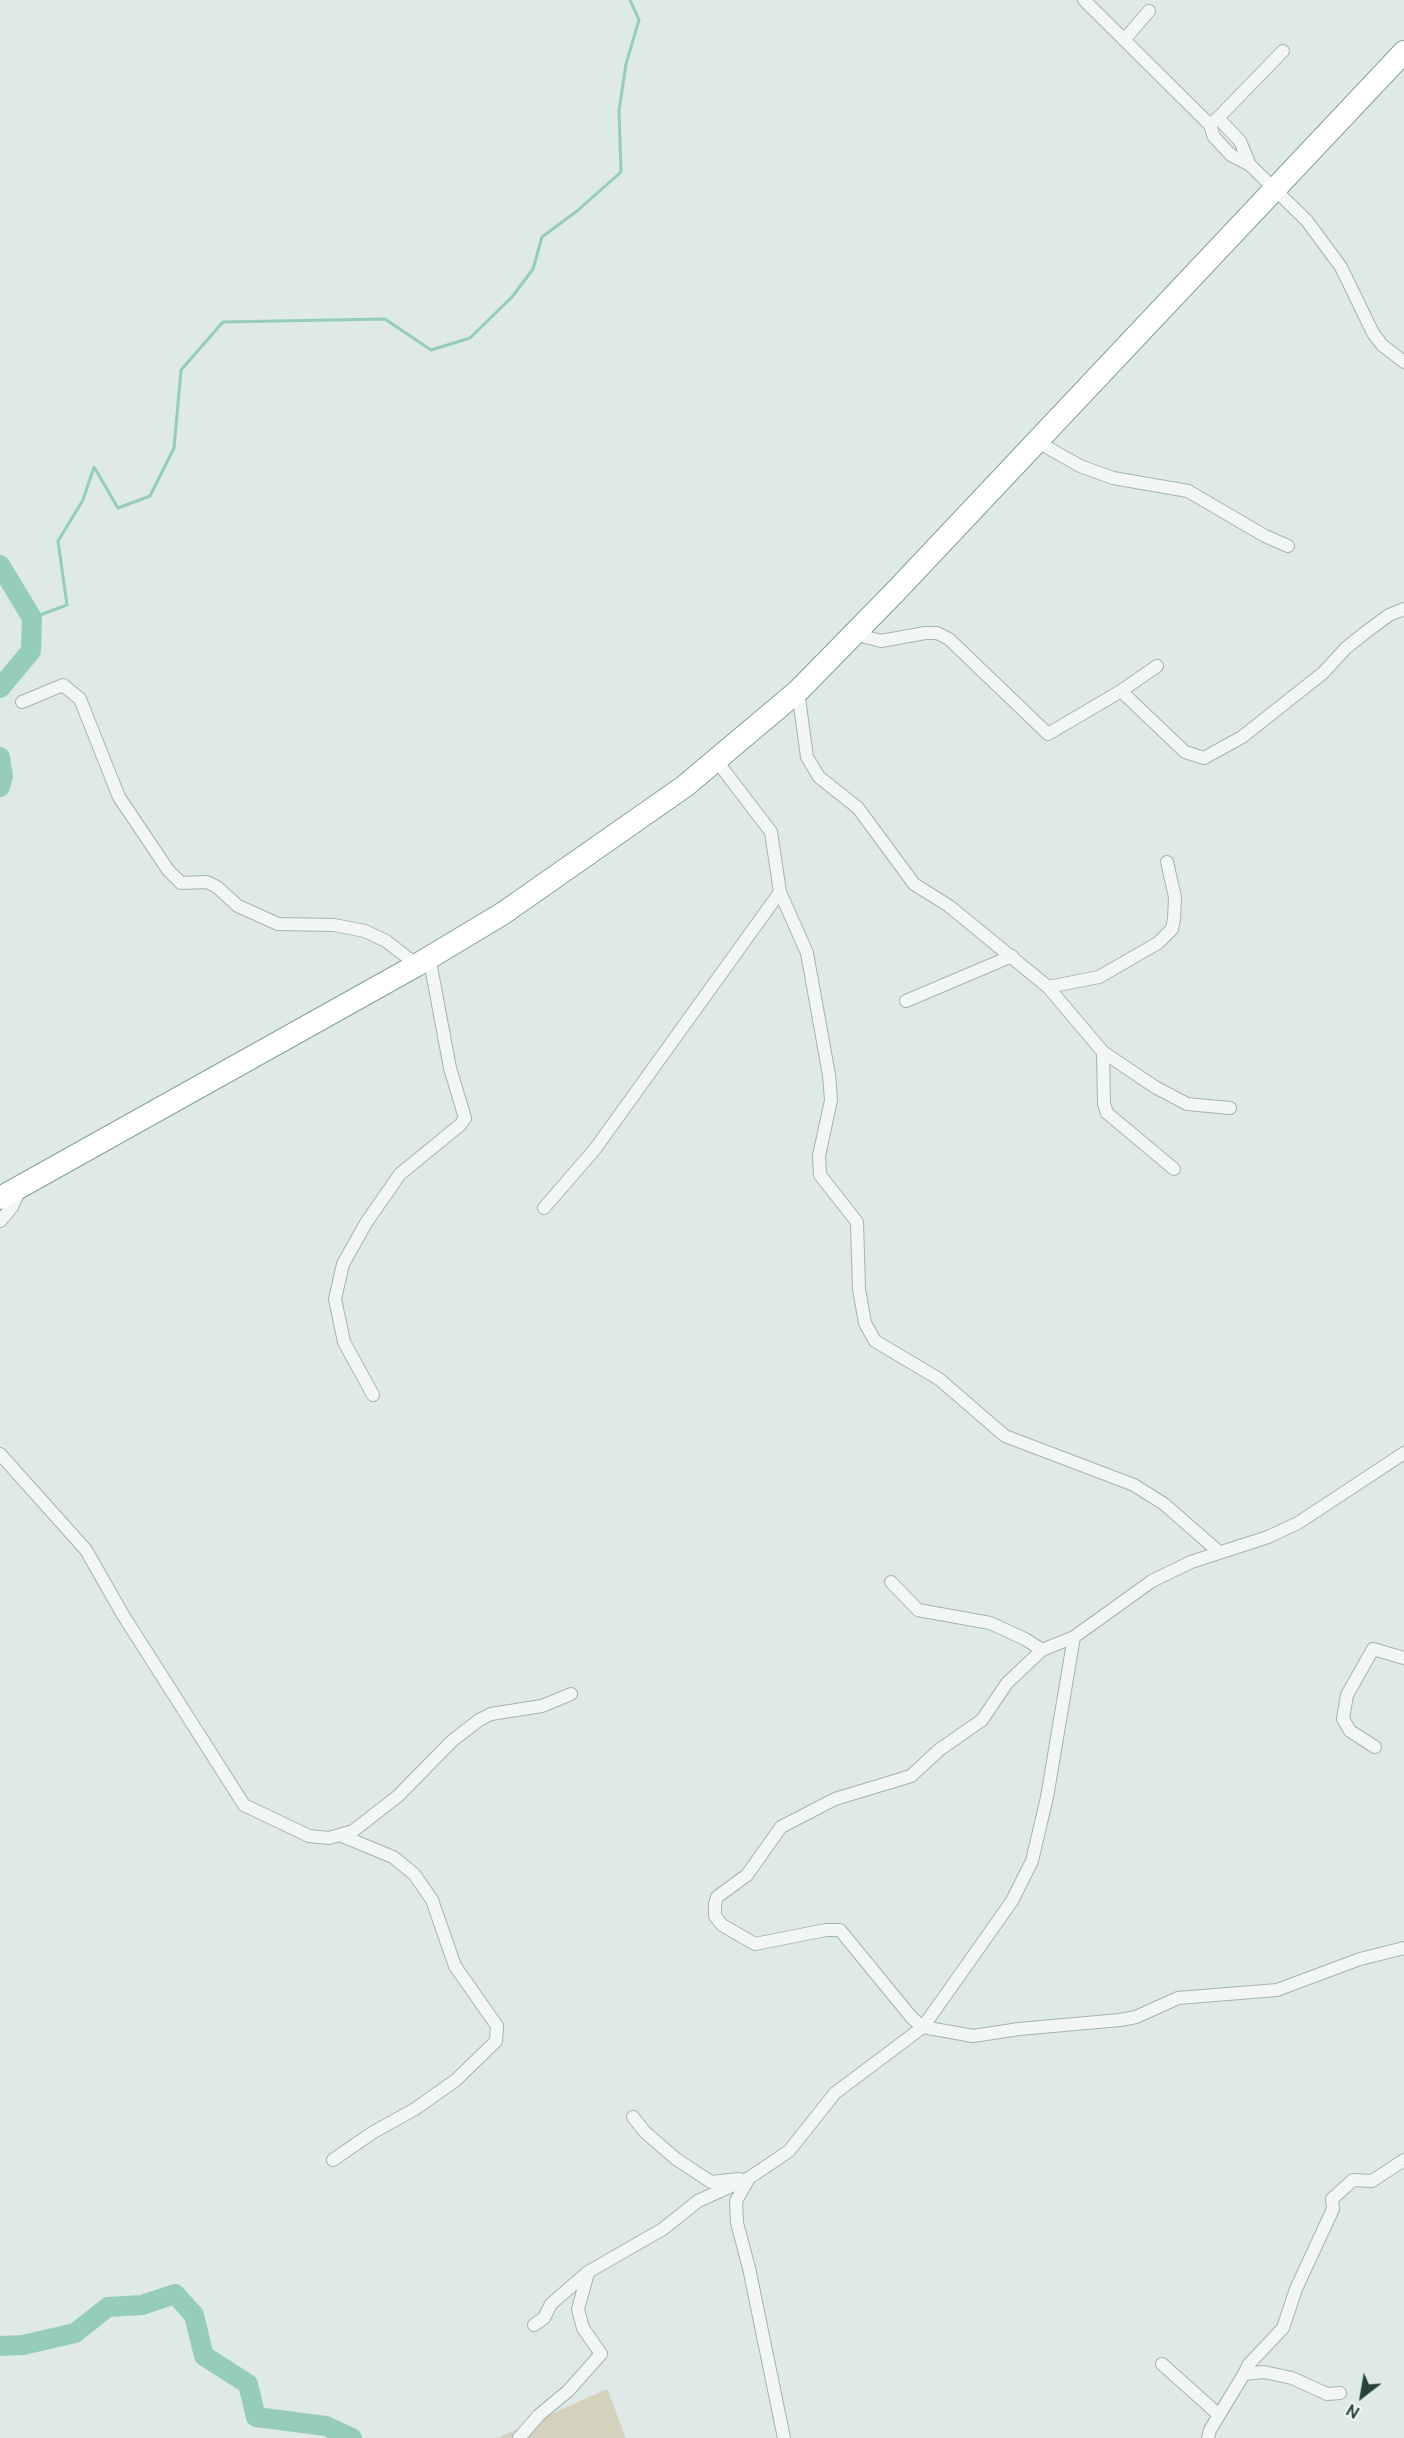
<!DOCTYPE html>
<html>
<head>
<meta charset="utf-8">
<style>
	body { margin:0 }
	#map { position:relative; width:1404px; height:2438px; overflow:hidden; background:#dfe9e6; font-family:Ubuntu,sans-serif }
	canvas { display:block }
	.north { position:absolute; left:1332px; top:2366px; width:60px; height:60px; -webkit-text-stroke:4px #eef7f4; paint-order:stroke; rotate:211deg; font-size:16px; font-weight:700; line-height:24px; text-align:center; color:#26423b }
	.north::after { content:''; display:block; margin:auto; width:21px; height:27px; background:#26423b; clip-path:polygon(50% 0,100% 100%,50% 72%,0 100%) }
</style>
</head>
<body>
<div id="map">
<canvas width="1404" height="2438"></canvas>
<div class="north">N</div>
</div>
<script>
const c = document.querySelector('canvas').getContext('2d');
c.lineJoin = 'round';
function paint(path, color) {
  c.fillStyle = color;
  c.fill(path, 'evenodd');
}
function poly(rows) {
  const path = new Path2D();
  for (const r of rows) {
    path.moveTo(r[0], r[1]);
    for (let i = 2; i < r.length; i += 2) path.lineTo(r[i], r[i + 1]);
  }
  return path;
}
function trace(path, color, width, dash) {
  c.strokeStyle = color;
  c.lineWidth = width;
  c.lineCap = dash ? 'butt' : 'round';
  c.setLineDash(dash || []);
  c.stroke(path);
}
paint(poly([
	[607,2389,626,2438,498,2438]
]), '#d4d1bf');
trace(poly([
	[32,618,67,605,58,541,83,500,94,467,118,508,150,496,174,448,181,370,223,322,385,319,431,350,470,338,512,297,533,269,542,237,577,211,621,172,619,111,626,64,639,20,630,0]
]), '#96cdb8', 3);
trace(poly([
	[0,565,32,618,31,651,0,688],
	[0,757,3,776,0,787],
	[0,2346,23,2345,75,2333,108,2307,142,2305,175,2294,194,2315,204,2356,248,2384,256,2417,326,2426,352,2438]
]), '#96cdb8', 20);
const street = poly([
	[1084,0,1210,125,1214,137,1231,155,1250,165,1307,221,1341,267,1373,333,1382,345,1404,362],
	[1124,40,1149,11],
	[1218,118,1283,51],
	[1213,122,1218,118,1240,141,1250,165],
	[1038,442,1080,466,1113,478,1188,491,1265,536,1288,546],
	[854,634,881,641,925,633,937,633,949,639,1048,734,1121,691,1157,666],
	[798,691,807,757,819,777,858,808,914,884,949,906,1048,987,1103,1052,1104,1104,1107,1113,1174,1169],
	[1121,691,1185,752,1204,758,1242,737,1323,673,1346,648,1366,632,1389,615,1404,609],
	[22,702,63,685,80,699,119,797,168,870,181,883,207,882,217,887,238,906,278,924,334,925,365,931,386,941,417,965],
	[716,760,771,832,780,892,807,953,829,1075,831,1100,819,1156,820,1175,857,1222,859,1289,865,1323,875,1341,939,1379,1005,1436,1134,1485,1164,1504,1219,1552],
	[1048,987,1099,977,1158,943,1172,929,1174,919,1175,897,1167,862],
	[906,1001,1012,956],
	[1103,1052,1155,1087,1187,1104,1230,1108],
	[544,1208,595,1149,780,892],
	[0,1221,12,1207,20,1189],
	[373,1395,344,1342,335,1299,343,1264,366,1223,400,1174,460,1125,465,1118,450,1068,429,956],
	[1404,1453,1298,1523,1268,1537,1191,1562,1152,1581,1074,1637,1042,1650,1007,1683,982,1720,939,1750,911,1776,835,1799,781,1827,747,1875,717,1897,715,1904,715,1916,722,1925,755,1944,826,1930,840,1930,912,2018,923,2027,973,2036,1019,2029,1120,2020,1136,2017,1178,1998,1277,1990,1360,1959,1404,1948],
	[0,1454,86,1550,123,1615,244,1805,309,1836,329,1838,353,1831,398,1796,452,1741,479,1720,491,1714,542,1706,571,1694],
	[891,1582,918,1610,990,1623,1025,1639,1042,1650],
	[1375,1747,1350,1731,1343,1719,1347,1695,1373,1649,1404,1658],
	[633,2117,645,2132,676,2159,711,2182,739,2179],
	[333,2160,372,2133,415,2109,456,2080,496,2041,497,2026,455,1966,432,1900,414,1874,393,1857,342,1836],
	[749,2178,736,2201,737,2223,749,2268,784,2438],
	[534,2325,544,2318,551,2304,588,2272,663,2229,698,2201,749,2178,789,2151,835,2093,923,2027,1012,1901,1032,1861,1047,1797,1074,1637],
	[1162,2364,1219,2415],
	[1244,2374,1249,2364,1283,2328,1296,2289,1333,2209,1332,2199,1353,2180,1372,2181,1404,2160],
	[519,2438,539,2415,568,2391,601,2354,583,2328,578,2309,588,2273],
	[1208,2438,1210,2430,1244,2374,1264,2372,1292,2378,1327,2394,1340,2393]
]);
const highway = poly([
	[0,1198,417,965,502,914,685,786,798,691,895,592,1404,52]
]);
trace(street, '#a4b4af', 14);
trace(highway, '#85a199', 24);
trace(street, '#f2f7f6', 12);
trace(highway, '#fff', 22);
</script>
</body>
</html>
